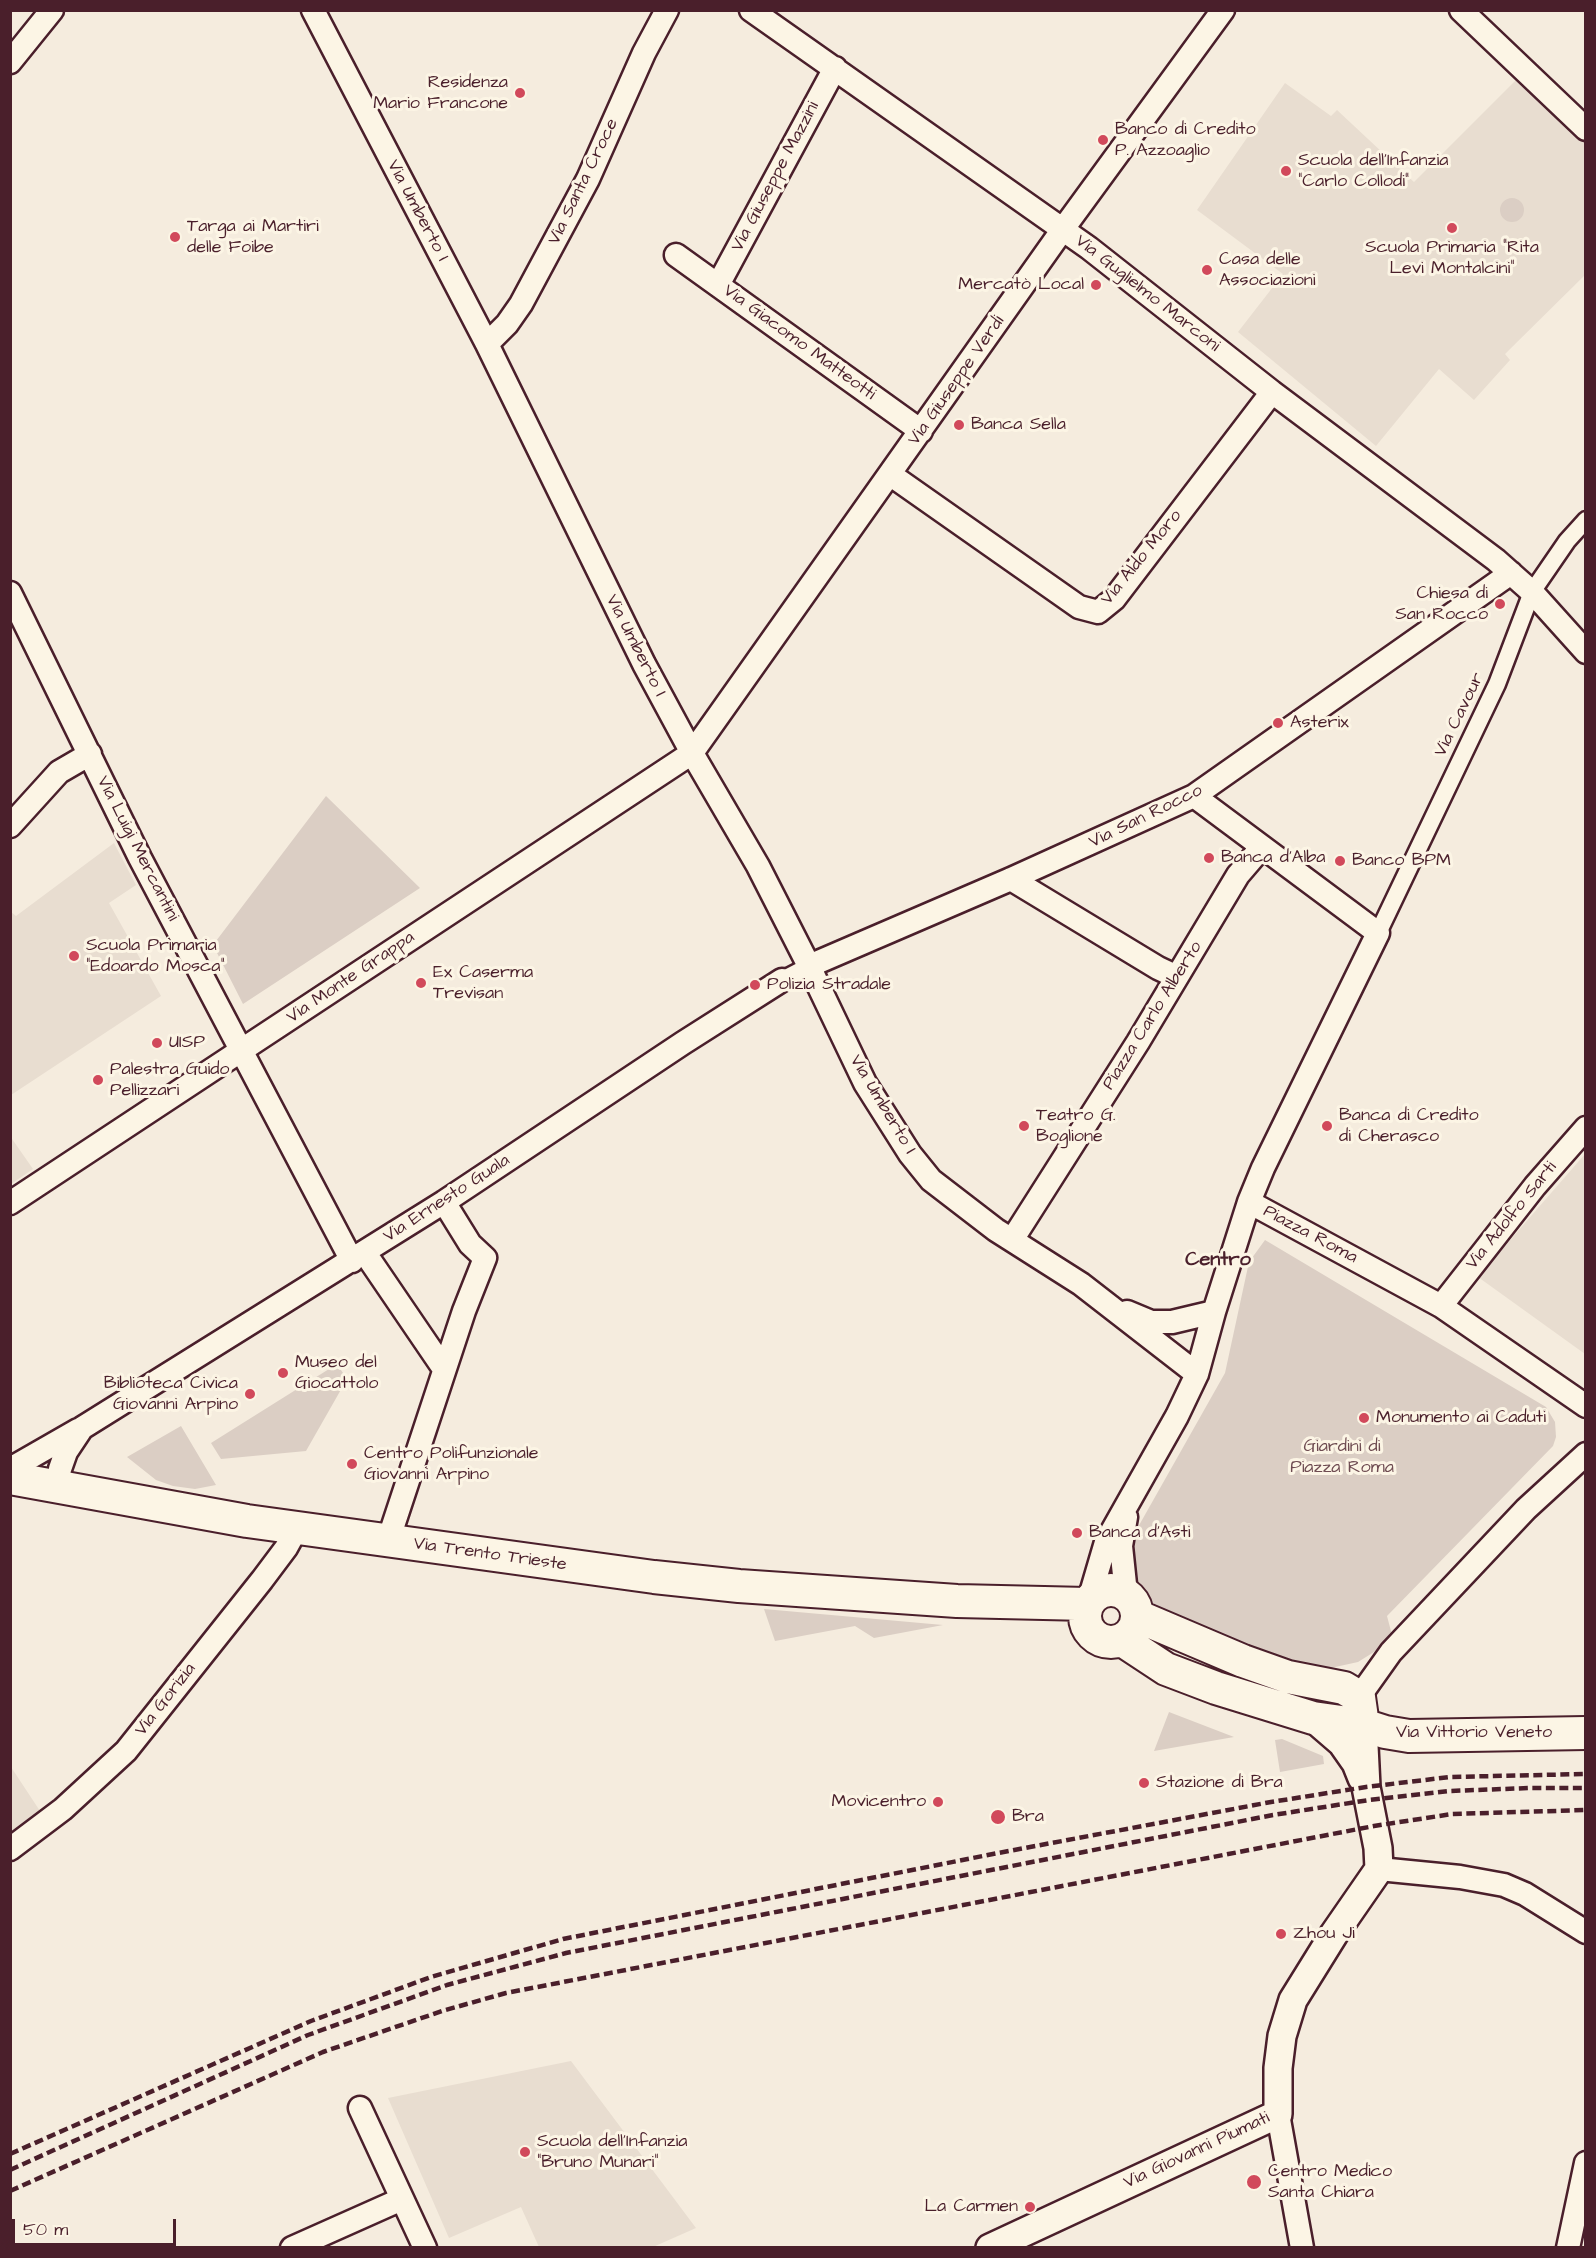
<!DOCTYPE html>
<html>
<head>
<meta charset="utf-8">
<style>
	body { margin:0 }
	#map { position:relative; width:1596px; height:2258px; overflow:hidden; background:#f5ecde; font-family:"Architects Daughter",sans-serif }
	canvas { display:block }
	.frame { position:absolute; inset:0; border:12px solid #4a1f2b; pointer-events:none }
	.scale { position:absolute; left:12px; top:2219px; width:164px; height:27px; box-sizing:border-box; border:3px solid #4a1f2b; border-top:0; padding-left:8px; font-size:18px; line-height:21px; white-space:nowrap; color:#4a1f2b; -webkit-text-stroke:4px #fcf5e5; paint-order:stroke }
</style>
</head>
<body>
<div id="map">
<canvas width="1596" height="2258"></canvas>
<div class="frame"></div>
<div class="scale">50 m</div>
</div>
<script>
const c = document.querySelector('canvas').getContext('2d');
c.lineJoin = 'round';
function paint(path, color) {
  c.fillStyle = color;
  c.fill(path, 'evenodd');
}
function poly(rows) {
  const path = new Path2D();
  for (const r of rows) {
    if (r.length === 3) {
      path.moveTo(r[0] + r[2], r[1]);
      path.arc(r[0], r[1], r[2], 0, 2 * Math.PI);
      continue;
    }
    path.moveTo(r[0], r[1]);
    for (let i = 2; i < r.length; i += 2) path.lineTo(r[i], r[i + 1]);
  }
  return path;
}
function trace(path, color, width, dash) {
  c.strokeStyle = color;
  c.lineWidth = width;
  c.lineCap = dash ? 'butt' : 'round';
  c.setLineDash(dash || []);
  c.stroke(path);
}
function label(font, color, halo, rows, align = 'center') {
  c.font = font + ' "Architects Daughter",sans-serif';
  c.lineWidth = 6;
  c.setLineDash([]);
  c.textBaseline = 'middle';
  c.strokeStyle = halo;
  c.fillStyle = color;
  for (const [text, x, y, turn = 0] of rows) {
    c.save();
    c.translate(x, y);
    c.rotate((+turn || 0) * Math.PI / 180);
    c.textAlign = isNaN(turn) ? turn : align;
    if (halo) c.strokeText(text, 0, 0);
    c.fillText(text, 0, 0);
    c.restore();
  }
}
paint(poly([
	[1518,78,1585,144,1585,275,1505,354,1510,360,1474,400,1439,369,1376,446,1238,332,1283,274,1197,210,1285,83,1331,116,1337,110,1414,182],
	[114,843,136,885,109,903,161,996,11,1095,11,912,16,916],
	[10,1136,33,1169,11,1184,10,1184],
	[1585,1154,1585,1354,1478,1277],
	[11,1767,40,1811,11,1834,10,1834],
	[571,2061,696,2228,653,2247,539,2247,521,2207,449,2238,388,2098]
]), '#e8ddd0');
paint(poly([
	[1512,210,12],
	[326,796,420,888,243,1004,213,945],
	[1265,1240,1546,1407,1555,1422,1556,1437,1553,1446,1387,1616,1392,1635,1374,1652,1358,1662,1326,1669,1304,1668,1176,1624,1142,1593,1130,1557,1133,1536,1225,1373,1249,1262],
	[337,1364,347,1379,306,1451,221,1459,211,1443],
	[181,1426,216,1485,195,1489,173,1486,156,1480,127,1457],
	[764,1609,943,1625,874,1638,855,1626,775,1641],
	[1169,1712,1234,1737,1154,1751],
	[1282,1739,1323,1756,1324,1764,1280,1772,1275,1740]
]), '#dbcec4');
const pedestrian = poly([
	[1378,933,1497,684,1532,592,1567,541,1586,520],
	[782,980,809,966]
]);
const minor = poly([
	[313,10,487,344,644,664,692,753,758,866,809,966,865,1083,910,1154,931,1180,996,1230,1081,1284,1197,1374],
	[751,10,1089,248,1272,392,1496,560,1532,592,1586,652],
	[1461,10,1586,129],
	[10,62,52,10],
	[676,255,921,431],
	[718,285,835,68],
	[487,344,507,324,521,304,588,179,644,53,667,10],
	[891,475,1079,607,1098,612,1114,599,1272,392],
	[10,593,140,858,352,1261],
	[10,826,59,772,90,754],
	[1011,879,1158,968,1177,977],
	[809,966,1011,879,1194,796,1511,573],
	[1249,1202,1441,1306,1586,1406],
	[10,1203,692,753,1063,229,1223,10],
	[1012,1240,1138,1042,1238,875,1262,847],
	[365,1253,444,1369],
	[1441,1306,1535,1186,1586,1128],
	[1127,1312,1151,1322,1172,1322,1214,1312],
	[10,1469,78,1430],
	[57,1487,60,1469,66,1452,82,1428,444,1202,683,1043,782,980],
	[388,1541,464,1311,485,1258,470,1244,444,1202],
	[1126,1594,1121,1546,1126,1517],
	[1089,1600,1106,1542,1177,1416,1197,1374,1214,1312,1249,1202,1263,1168,1378,933,1194,796],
	[1359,1697,1391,1652,1526,1509,1586,1454],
	[10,1849,63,1809,126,1751,262,1580,286,1548,297,1528],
	[1379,1869,1460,1877,1504,1885,1525,1894,1586,1932],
	[360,2108,425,2248],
	[1278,2114,1302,2248],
	[292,2248,402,2199],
	[1568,2248,1586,2163]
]);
const tertiary = poly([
	[1313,1718,1342,1743,1356,1763,1362,1778],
	[990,2248,1278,2114,1278,2068,1282,2036,1293,2000,1334,1934,1379,1869,1378,1848,1366,1787,1363,1725]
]);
const secondary = poly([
	[10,1478,247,1521,654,1577,739,1586,957,1601,1087,1604],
	[1111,1616,26],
	[1137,1616,1243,1661,1288,1677,1344,1688,1359,1697,1363,1725],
	[1122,1640,1166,1669,1216,1688,1313,1718,1363,1725,1385,1732,1409,1736,1586,1733]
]);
trace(pedestrian, '#4a1f2b', 21);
trace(minor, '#4a1f2b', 27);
trace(tertiary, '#4a1f2b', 32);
trace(secondary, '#4a1f2b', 36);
trace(pedestrian, '#fcf5e5', 16);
trace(minor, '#fcf5e5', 22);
trace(tertiary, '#fcf5e5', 27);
trace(secondary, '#fcf5e5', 32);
trace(poly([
	[10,2154,311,2021,431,1977,563,1939,998,1853,1271,1802,1366,1787,1450,1777,1586,1774],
	[10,2170,308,2035,447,1985,566,1953,1273,1815,1369,1800,1450,1791,1529,1788,1586,1788],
	[10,2191,323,2052,442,2011,506,1993,1374,1826,1452,1814,1586,1810]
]), '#4a1f2b', 4.5, [9, 4.5]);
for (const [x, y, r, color] of [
	[520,93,6,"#d1495b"],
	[1103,140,6,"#d1495b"],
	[1286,171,6,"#d1495b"],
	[1452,228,6,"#d1495b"],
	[175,237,6,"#d1495b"],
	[1207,270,6,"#d1495b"],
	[1096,285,6,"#d1495b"],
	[959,425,6,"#d1495b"],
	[1500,604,6,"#d1495b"],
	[1278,723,6,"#d1495b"],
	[1209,858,6,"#d1495b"],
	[1340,861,6,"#d1495b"],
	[74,956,6,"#d1495b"],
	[421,983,6,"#d1495b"],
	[755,985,6,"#d1495b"],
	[157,1043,6,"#d1495b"],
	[98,1080,6,"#d1495b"],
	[1024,1126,6,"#d1495b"],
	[1327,1126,6,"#d1495b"],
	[283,1373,6,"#d1495b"],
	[250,1394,6,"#d1495b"],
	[1364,1418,6,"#d1495b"],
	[352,1464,6,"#d1495b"],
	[1077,1533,6,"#d1495b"],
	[1144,1783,6,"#d1495b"],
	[938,1802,6,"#d1495b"],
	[998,1817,8,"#d1495b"],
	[1281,1934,6,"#d1495b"],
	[525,2152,6,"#d1495b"],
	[1254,2182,8,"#d1495b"],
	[1030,2207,6,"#d1495b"]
]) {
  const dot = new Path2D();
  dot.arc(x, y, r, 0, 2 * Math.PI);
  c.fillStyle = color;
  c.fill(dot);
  trace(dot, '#fcf5e5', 2);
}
label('18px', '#4a1f2b', '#fcf5e5', [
	["Residenza",508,83,"right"],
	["Mario Francone",508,104,"right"],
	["Banco di Credito",1115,130],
	["P. Azzoaglio",1115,151],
	["Scuola dell'Infanzia",1298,161],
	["\"Carlo Collodi\"",1298,182],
	["Targa ai Martiri",187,227],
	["delle Foibe",187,248],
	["Scuola Primaria \"Rita",1452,248,"center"],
	["Levi Montalcini\"",1452,269,"center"],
	["Casa delle",1219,260],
	["Associazioni",1219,281],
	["Mercatò Local",1084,285,"right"],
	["Banca Sella",971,425],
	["Chiesa di",1488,594,"right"],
	["San Rocco",1488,615,"right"],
	["Asterix",1290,723],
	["Banca d'Alba",1221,858],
	["Banco BPM",1352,861],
	["Scuola Primaria",86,946],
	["\"Edoardo Mosca\"",86,967],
	["Ex Caserma",433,973],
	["Trevisan",433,994],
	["Polizia Stradale",767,985],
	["UISP",169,1043],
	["Palestra Guido",110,1070],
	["Pellizzari",110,1091],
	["Teatro G.",1036,1116],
	["Boglione",1036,1137],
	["Banca di Credito",1339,1116],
	["di Cherasco",1339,1137],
	["Museo del",295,1363],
	["Giocattolo",295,1384],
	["Biblioteca Civica",238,1384,"right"],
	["Giovanni Arpino",238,1405,"right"],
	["Monumento ai Caduti",1376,1418],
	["Centro Polifunzionale",364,1454],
	["Giovanni Arpino",364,1475],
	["Banca d'Asti",1089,1533],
	["Stazione di Bra",1156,1783],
	["Movicentro",926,1802,"right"],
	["Bra",1012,1817],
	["Zhou Ji",1293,1934],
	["Scuola dell'Infanzia",537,2142],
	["\"Bruno Munari\"",537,2163],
	["Centro Medico",1268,2172],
	["Santa Chiara",1268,2193],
	["La Carmen",1018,2207,"right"]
], 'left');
label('18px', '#4a1f2b', '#fcf5e5', [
	["Via Giuseppe Mazzini",776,177,-62],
	["Via Santa Croce",584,182,-64],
	["Via Umberto I",417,211,62],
	["Via Guglielmo Marconi",1147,294,38],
	["Via Giacomo Matteotti",799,343,36],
	["Via Giuseppe Verdi",957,381,-55],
	["Via Aldo Moro",1142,558,-51],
	["Via Umberto I",635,646,63],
	["Via Cavour",1460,715,-64],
	["Via San Rocco",1146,817,-26],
	["Via Luigi Mercantini",137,849,63],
	["Via Monte Grappa",351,978,-34],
	["Piazza Carlo Alberto",1153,1016,-58],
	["Via Umberto I",882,1105,59],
	["Via Ernesto Guala",447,1199,-33],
	["Via Adolfo Sarti",1512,1216,-51],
	["Piazza Roma",1310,1235,28],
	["Via Trento Trieste",490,1555,8],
	["Via Gorizia",166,1700,-52],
	["Via Vittorio Veneto",1474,1733],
	["Via Giovanni Piumati",1197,2151,-25]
]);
label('18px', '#6e4b51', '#fcf5e5', [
	["Giardini di",1342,1447],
	["Piazza Roma",1342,1468]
]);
label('bold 20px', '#4a1f2b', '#fcf5e5', [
	["Centro",1218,1261]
]);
</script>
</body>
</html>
